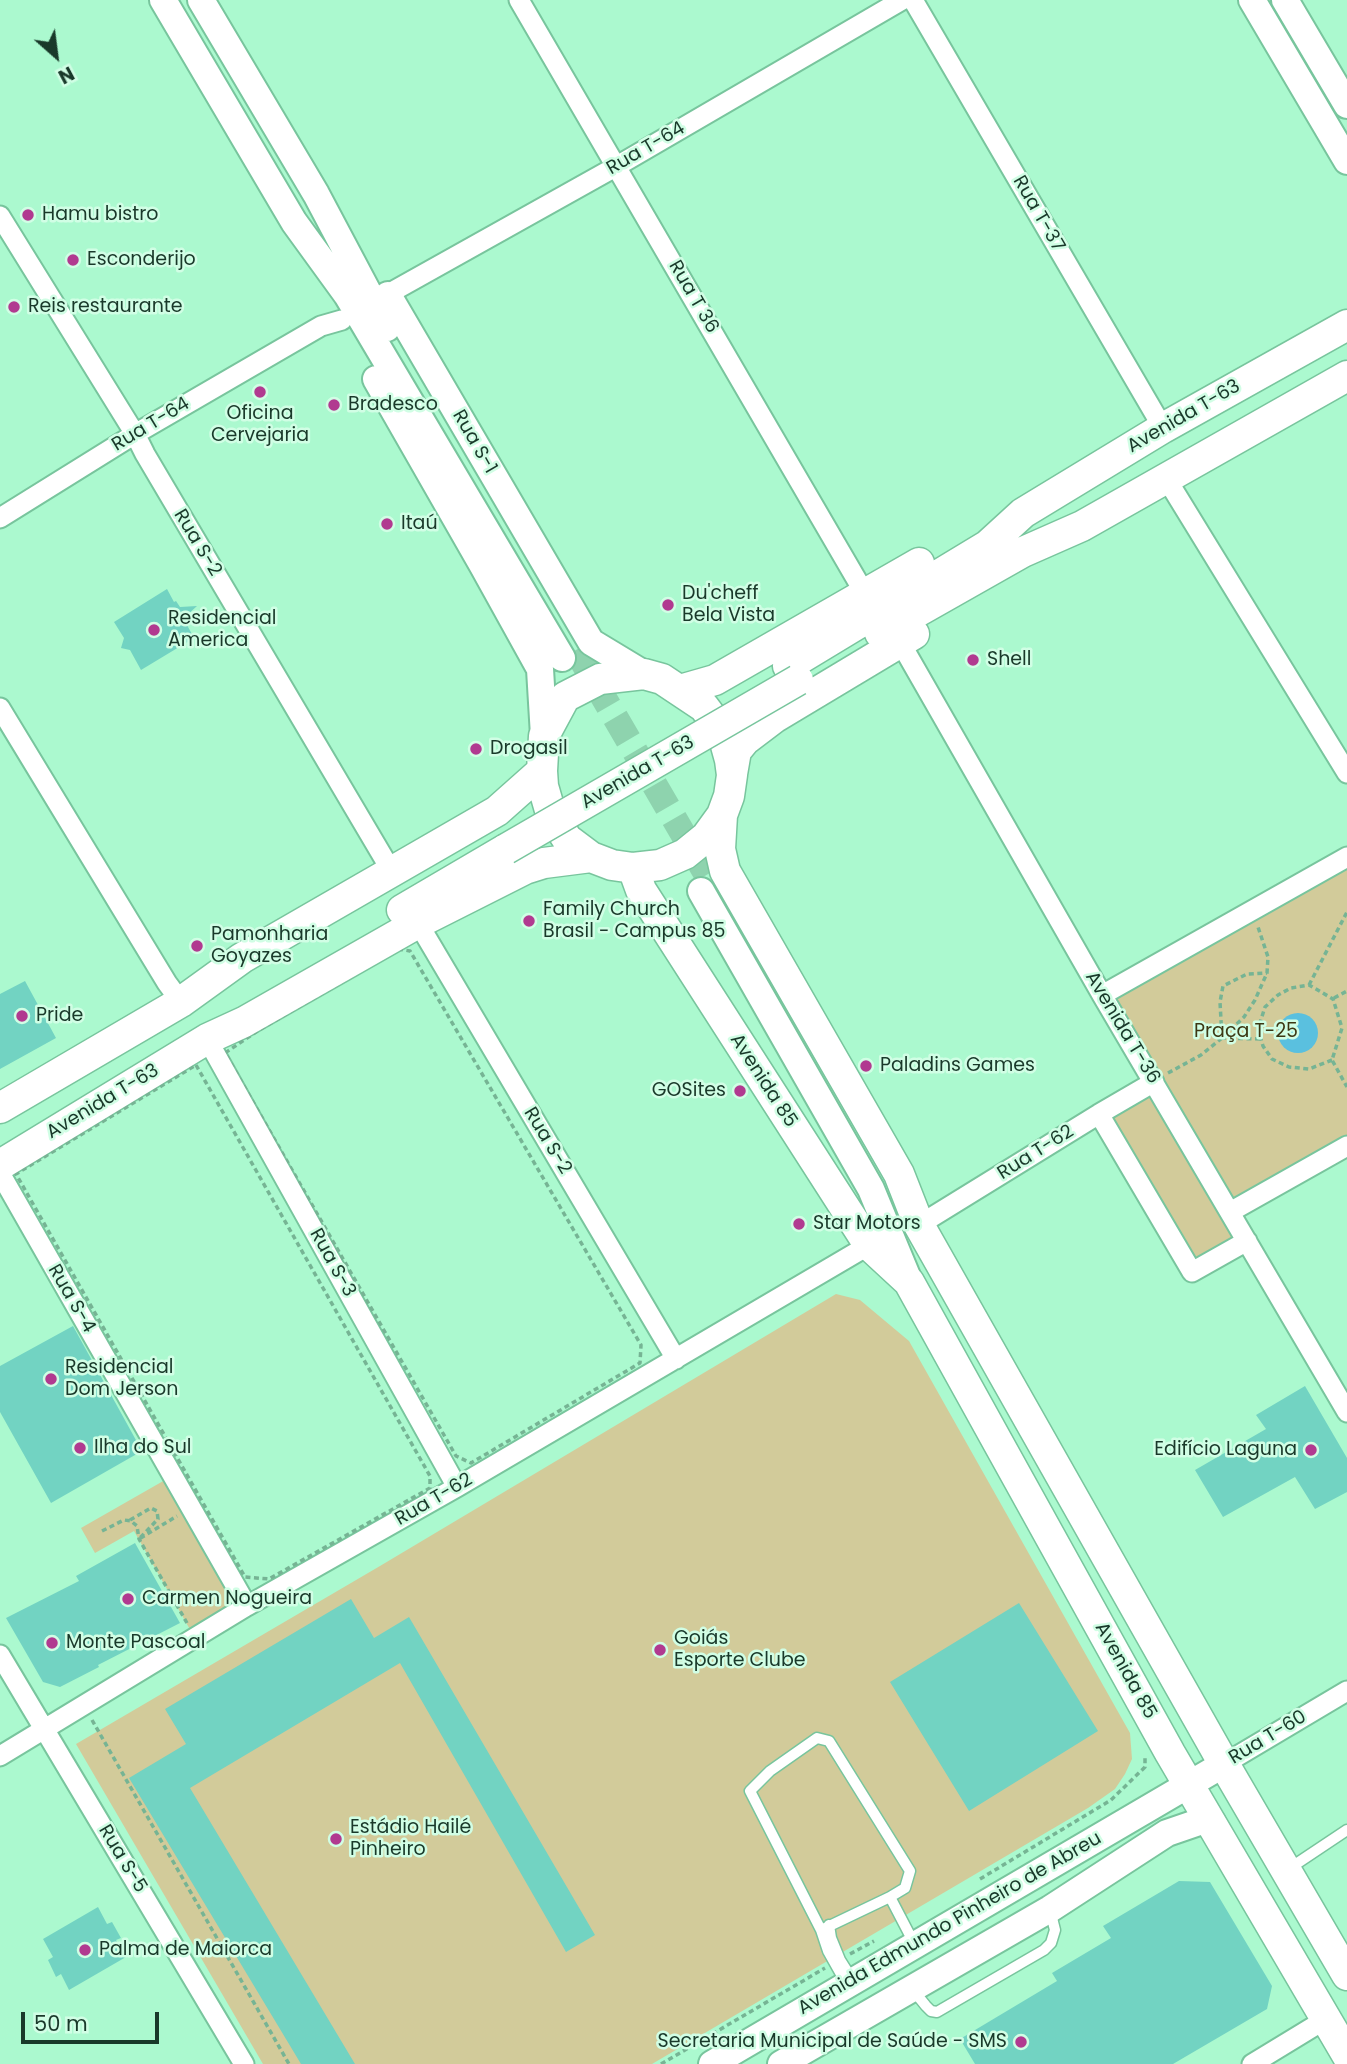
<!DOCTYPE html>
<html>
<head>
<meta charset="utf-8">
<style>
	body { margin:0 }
	#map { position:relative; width:1347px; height:2064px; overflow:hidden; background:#abf9cf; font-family:Poppins,sans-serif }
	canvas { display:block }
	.north { position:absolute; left:21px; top:21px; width:70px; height:70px; -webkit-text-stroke:5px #d1fee5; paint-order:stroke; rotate:152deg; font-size:19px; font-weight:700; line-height:28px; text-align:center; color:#19392a }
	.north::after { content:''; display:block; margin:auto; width:24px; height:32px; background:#19392a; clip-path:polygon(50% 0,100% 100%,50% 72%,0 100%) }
	.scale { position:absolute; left:21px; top:2012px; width:138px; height:32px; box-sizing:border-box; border:4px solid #19392a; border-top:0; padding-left:9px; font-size:21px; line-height:24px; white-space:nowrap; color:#19392a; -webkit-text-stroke:5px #d1fee5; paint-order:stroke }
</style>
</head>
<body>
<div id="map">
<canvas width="1347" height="2064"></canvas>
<div class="north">N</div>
<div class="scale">50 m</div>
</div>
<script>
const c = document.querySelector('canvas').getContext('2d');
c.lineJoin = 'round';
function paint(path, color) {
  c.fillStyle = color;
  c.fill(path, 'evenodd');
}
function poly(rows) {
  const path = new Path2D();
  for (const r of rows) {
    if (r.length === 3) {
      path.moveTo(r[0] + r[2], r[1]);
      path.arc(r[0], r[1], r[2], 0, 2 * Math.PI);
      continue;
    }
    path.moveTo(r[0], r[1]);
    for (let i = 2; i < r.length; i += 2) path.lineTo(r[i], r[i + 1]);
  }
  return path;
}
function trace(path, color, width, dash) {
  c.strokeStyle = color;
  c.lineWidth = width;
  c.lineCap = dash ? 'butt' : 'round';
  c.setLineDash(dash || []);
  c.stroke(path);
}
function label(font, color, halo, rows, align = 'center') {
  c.font = font + ' Poppins,sans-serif';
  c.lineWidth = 5;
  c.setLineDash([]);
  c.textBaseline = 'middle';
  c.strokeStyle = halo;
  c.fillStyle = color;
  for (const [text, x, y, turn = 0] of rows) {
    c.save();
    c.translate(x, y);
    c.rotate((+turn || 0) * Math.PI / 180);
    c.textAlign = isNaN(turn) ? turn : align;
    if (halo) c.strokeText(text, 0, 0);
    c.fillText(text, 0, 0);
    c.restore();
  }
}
paint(poly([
	[1347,859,1347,1141,1232,1203,1106,996],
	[1152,1092,1236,1239,1194,1263,1110,1117],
	[836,1294,860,1300,909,1341,1130,1733,1132,1759,1125,1774,1115,1789,1088,1808,652,2064,263,2064,76,1744,380,1566],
	[165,1480,235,1607,192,1633,134,1531,95,1553,81,1528]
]), '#d2cb9a');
paint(poly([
	[1298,1033,20]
]), '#5ac0df');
paint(poly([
	[167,589,174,602,176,601,180,607,197,606,185,617,189,624,187,625,194,638,141,670,130,650,121,648,124,638,114,622],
	[25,981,56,1038,0,1069,0,994],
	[73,1326,142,1451,51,1503,0,1412,0,1366],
	[1305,1386,1347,1458,1347,1492,1315,1509,1295,1477,1223,1517,1195,1470,1266,1429,1256,1415],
	[135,1543,180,1623,98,1665,99,1667,60,1687,43,1682,6,1618,79,1581,76,1576],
	[351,1599,374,1638,409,1617,595,1935,566,1952,400,1663,190,1788,355,2064,301,2064,129,1778,186,1744,165,1709],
	[1019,1603,1098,1731,969,1811,890,1682],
	[1179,1881,1210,1882,1272,1986,1267,2009,1173,2064,975,2064,960,2039,1057,1981,1052,1973,1111,1938,1103,1926],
	[98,1907,107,1924,112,1922,121,1938,116,1940,126,1957,69,1990,61,1974,56,1977,48,1960,53,1957,43,1939]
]), '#72d3c2');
trace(poly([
	[576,650,714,887]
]), '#8ed3ae', 26, [26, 13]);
const service = poly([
	[1290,1868,1347,1830],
	[890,1897,905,1888,910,1871,829,1741,817,1738,770,1771,750,1791,821,1930,890,1897,915,1945],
	[829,1925,831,1938,840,1960,852,1979],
	[821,1930,828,1951,846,1983],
	[913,1990,926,2006,931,2011,937,2012,1044,1950,1051,1943,1055,1930,1050,1910]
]);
const minor = poly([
	[519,0,865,594],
	[913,0,1163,428],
	[0,216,135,434,145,454,392,872],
	[388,294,617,166,902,0],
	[1166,478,1347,773],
	[0,518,135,434,321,326,342,320],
	[900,642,1102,995,1347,1412],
	[0,708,167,983,181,1002],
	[418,923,676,1359],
	[1102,995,1347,857],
	[207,1039,457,1487],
	[1099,1114,1192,1272,1247,1241],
	[0,1173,247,1606],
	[1230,1212,1347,1146],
	[919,1225,1099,1114,1154,1082],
	[0,1655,244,2064],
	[0,1756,247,1606,457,1487,869,1245],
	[1224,1764,1347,1691],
	[1252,2064,1326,2019]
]);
const secondary = poly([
	[163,0,294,222,347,295,562,658],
	[201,0,316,194,387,328],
	[1252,0,1347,161],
	[1285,0,1347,105],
	[388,295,591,642,644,674],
	[376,379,483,566,540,669,544,736],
	[701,891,871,1189,909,1281],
	[712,2064,1224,1764],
	[781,2064,1050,1909,1167,1833,1199,1822,1212,1822]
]);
const primary = poly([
	[880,633,1023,552,1082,526,1347,376],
	[788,666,988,545,1023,513,1163,428,1347,325],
	[644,674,662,679,704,707,722,731,730,760,732,775,729,796,722,815,706,837,685,854,660,865,633,868,612,865,591,857,567,839,551,814,543,786,542,771,544,736,565,697,600,679,644,674],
	[680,690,715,680,919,563],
	[732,774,736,751,745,740,774,718,914,634],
	[722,815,720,849,725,871,899,1174,919,1225,1224,1764,1347,1975],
	[633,868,641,890,869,1245,909,1282,1170,1753,1347,2055],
	[402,910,506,849],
	[0,1108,181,1002,242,958,497,811,542,771],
	[0,1165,207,1039,244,1022,418,923,525,869,544,863,591,857]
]);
trace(service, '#78c59d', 13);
trace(minor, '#78c59d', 23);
trace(secondary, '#78c59d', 30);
trace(primary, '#78c59d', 33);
trace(poly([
	[398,949,410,951,641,1345,640,1363,471,1463,456,1456,225,1053,259,1030,398,949],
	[1309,985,1347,912],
	[1334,998,1347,991],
	[1260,1039,1222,1038,1220,1002,1223,986,1247,974,1267,973],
	[1332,1060,1309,1069,1289,1067,1272,1059,1263,1046,1258,1029,1265,1007,1278,995,1291,988,1309,985,1333,999,1342,1028,1332,1060,1347,1087],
	[196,1065,430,1476,430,1488,269,1579,245,1577,16,1174,196,1065],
	[1168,1073,1201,1055,1222,1038,1244,1017,1255,1000,1267,973,1268,957,1258,927],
	[130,1520,151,1508,157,1511,158,1519,139,1539,177,1516],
	[102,1531,124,1520,131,1521,137,1526,139,1539,187,1623],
	[92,1720,289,2064],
	[980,1879,1111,1800,1145,1767,1145,1758],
	[850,1954,874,1941],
	[661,2064,825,1968]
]), '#76b494', 3.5, [5, 3.5]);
trace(service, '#fff', 10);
trace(minor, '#fff', 19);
trace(secondary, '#fff', 26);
trace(primary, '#fff', 30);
const primaryBridge = poly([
	[506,849,798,680]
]);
trace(primaryBridge, '#78c59d', 33, []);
trace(primaryBridge, '#fff', 30);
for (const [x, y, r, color] of [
	[28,215,7,"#b13a90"],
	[73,260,7,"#b13a90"],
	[14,307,7,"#b13a90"],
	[260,392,7,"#b13a90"],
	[334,405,7,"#b13a90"],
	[387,524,7,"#b13a90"],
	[668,605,7,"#b13a90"],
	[154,630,7,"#b13a90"],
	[973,660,7,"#b13a90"],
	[476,749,7,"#b13a90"],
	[529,921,7,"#b13a90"],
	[197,946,7,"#b13a90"],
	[22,1016,7,"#b13a90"],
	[866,1066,7,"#b13a90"],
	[740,1091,7,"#b13a90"],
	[799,1224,7,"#b13a90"],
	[51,1379,7,"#b13a90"],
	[80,1448,7,"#b13a90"],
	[1311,1450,7,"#b13a90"],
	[128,1599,7,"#b13a90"],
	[52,1643,7,"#b13a90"],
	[660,1650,7,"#b13a90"],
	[336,1839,7,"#b13a90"],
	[85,1950,7,"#b13a90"],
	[1021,2042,7,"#b13a90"]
]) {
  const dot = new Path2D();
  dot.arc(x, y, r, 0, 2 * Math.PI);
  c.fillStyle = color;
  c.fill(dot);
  trace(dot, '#d1fee5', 2.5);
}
label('19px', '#19392a', '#d1fee5', [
	["Rua T-64",646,149,-30],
	["Rua T-37",1038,214,60],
	["Rua T 36",693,297,60],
	["Avenida T-63",1184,417,-30],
	["Rua T-64",151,425,-31],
	["Rua S-1",474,442,60],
	["Rua S-2",197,543,59],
	["Avenida T-63",638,773,-30],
	["Avenida T-36",1122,1028,59],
	["Avenida 85",763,1081,57],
	["Avenida T-63",103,1102,-31],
	["Rua S-2",547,1141,59],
	["Rua T-62",1036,1153,-32],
	["Rua S-3",332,1263,61],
	["Rua S-4",71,1299,60],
	["Rua T-62",434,1500,-30],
	["Avenida 85",1125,1671,61],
	["Rua T-60",1268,1738,-31],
	["Rua S-5",122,1859,59],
	["Avenida Edmundo Pinheiro de Abreu",950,1924,-30]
]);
label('19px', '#19392a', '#d1fee5', [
	["Hamu bistro",42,215],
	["Esconderijo",87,260],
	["Reis restaurante",28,307],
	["Bradesco",348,405],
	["Oficina",260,414,"center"],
	["Cervejaria",260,436,"center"],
	["Itaú",401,524],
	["Du'cheff",682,594],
	["Bela Vista",682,616],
	["Residencial",168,619],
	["America",168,641],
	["Shell",987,660],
	["Drogasil",490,749],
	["Family Church",543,910],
	["Brasil - Campus 85",543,932],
	["Pamonharia",211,935],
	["Goyazes",211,957],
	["Pride",36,1016],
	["Paladins Games",880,1066],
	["GOSites",726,1091,"right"],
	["Star Motors",813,1224],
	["Residencial",65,1368],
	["Dom Jerson",65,1390],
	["Ilha do Sul",94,1448],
	["Edifício Laguna",1297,1450,"right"],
	["Carmen Nogueira",142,1599],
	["Goiás",674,1639],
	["Esporte Clube",674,1661],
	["Monte Pascoal",66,1643],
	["Estádio Hailé",350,1828],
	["Pinheiro",350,1850],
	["Palma de Maiorca",99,1950],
	["Secretaria Municipal de Saúde - SMS",1007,2042,"right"]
], 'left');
label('19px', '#3c3713', '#d1fee5', [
	["Praça T-25",1246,1032]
]);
</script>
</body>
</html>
